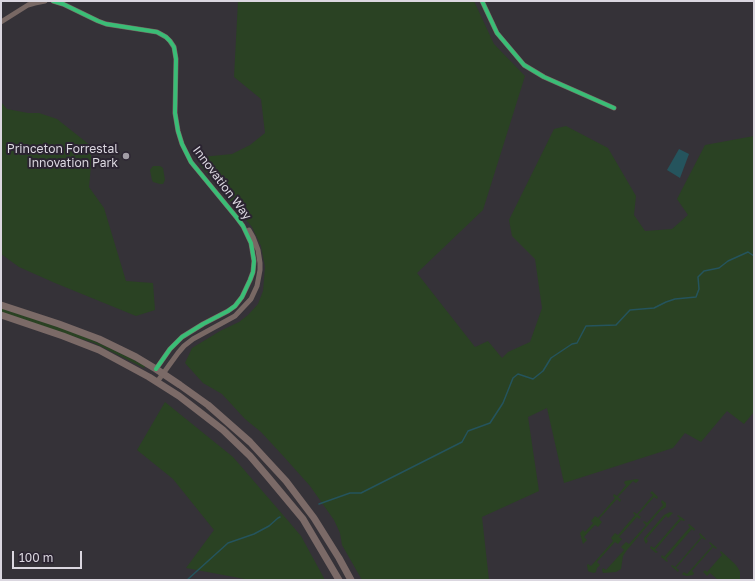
<!DOCTYPE html>
<html>
<head>
<meta charset="utf-8">
<style>
	body { margin:0 }
	#map { position:relative; width:755px; height:581px; overflow:hidden; background:#353238; font-family:"Golos Text",sans-serif }
	canvas { display:block }
	.frame { position:absolute; inset:0; border:2px solid #dbd7e0; pointer-events:none }
	.scale { position:absolute; left:12px; top:551px; width:70px; height:18px; box-sizing:border-box; border:2px solid #dbd7e0; border-top:0; padding-left:5px; font-size:12px; line-height:14px; white-space:nowrap; color:#dbd7e0; -webkit-text-stroke:3px #2b2431; paint-order:stroke }
</style>
</head>
<body>
<div id="map">
<canvas width="755" height="581"></canvas>
<div class="frame"></div>
<div class="scale">100 m</div>
</div>
<script>
const c = document.querySelector('canvas').getContext('2d');
c.lineJoin = 'round';
function paint(path, color) {
  c.fillStyle = color;
  c.fill(path, 'evenodd');
}
function poly(rows) {
  const path = new Path2D();
  for (const r of rows) {
    path.moveTo(r[0], r[1]);
    for (let i = 2; i < r.length; i += 2) path.lineTo(r[i], r[i + 1]);
  }
  return path;
}
function trace(path, color, width, dash) {
  c.strokeStyle = color;
  c.lineWidth = width;
  c.lineCap = dash ? 'butt' : 'round';
  c.setLineDash(dash || []);
  c.stroke(path);
}
function label(font, color, halo, rows, align = 'center') {
  c.font = font + ' "Golos Text",sans-serif';
  c.lineWidth = 4;
  c.setLineDash([]);
  c.textBaseline = 'middle';
  c.strokeStyle = halo;
  c.fillStyle = color;
  for (const [text, x, y, turn = 0] of rows) {
    c.save();
    c.translate(x, y);
    c.rotate((+turn || 0) * Math.PI / 180);
    c.textAlign = isNaN(turn) ? turn : align;
    if (halo) c.strokeText(text, 0, 0);
    c.fillText(text, 0, 0);
    c.restore();
  }
}
paint(poly([
	[238,1,474,1,494,44,525,76,483,210,417,273,475,347,488,341,502,358,508,352,530,342,542,308,535,259,512,236,509,220,554,129,566,126,608,148,636,196,634,215,645,231,672,229,688,215,677,199,705,145,754,136,754,412,744,424,727,411,701,442,685,433,673,448,564,483,547,408,528,417,539,491,482,517,489,580,362,580,342,545,340,533,334,520,310,486,285,458,261,432,245,419,222,394,203,383,185,363,192,348,220,331,239,322,248,315,258,304,263,291,265,267,261,246,252,227,200,165,199,161,202,157,232,154,250,145,265,133,261,99,234,77],
	[1,102,7,109,28,113,39,113,57,119,91,146,91,165,89,187,104,208,126,281,153,283,155,310,136,316,55,283,19,267,1,254],
	[153,166,160,166,163,168,165,180,163,184,160,184,153,182,152,180,150,170],
	[1,308,59,327,86,337,128,357,145,366,144,368,94,343,1,313],
	[165,402,233,457,290,523,301,536,325,580,250,580,186,568,214,530,173,479,137,450],
	[637,479,639,480,636,483,633,481,618,497,621,500,620,502,617,499,599,519,602,522,598,527,595,525,584,537,587,540,583,544,580,533,583,530,585,532,593,523,591,521,595,516,598,518,615,498,613,496,614,494,617,496,626,485,624,483,625,481],
	[652,491,658,497,657,499,654,497,638,515,641,517,639,519,637,517,619,537,622,539,618,544,615,542,597,562,600,565,597,568,596,572,594,573,590,572,588,571,587,565,588,564,591,566,613,541,611,538,615,533,618,535,635,515,633,513,634,512,637,514,653,495,650,493],
	[662,500,666,503,666,507,660,511,627,550,623,556,621,569,616,572,603,573,602,570,603,568,606,570,624,550,621,547,626,542,629,544,646,525,643,522,644,521,647,523,663,505,661,502],
	[670,512,673,513,668,518,666,516,646,539,648,541,646,544,644,540,644,538,664,515],
	[678,515,685,520,684,521,681,520,655,550,658,552,656,553,650,548,651,546,654,548,680,518,677,516],
	[689,524,695,529,694,531,692,529,666,559,668,561,667,562,661,557,662,555,664,557,690,527,688,525],
	[700,533,706,539,705,540,702,538,676,568,679,570,678,572,671,566,672,565,675,567,701,537,699,534],
	[710,542,717,548,716,549,713,547,692,571,694,573,693,575,687,576,683,575,682,574,684,572,687,574,712,546,709,543],
	[721,551,735,564,738,568,740,572,740,580,718,580,710,573,707,576,703,572,705,570,707,572,722,555,720,552]
]), '#2a4223');
paint(poly([
	[679,149,689,154,680,178,667,170]
]), '#25545d');
trace(poly([
	[319,504,350,493,361,493,462,442,468,431,490,423,503,403,513,378,518,374,533,379,543,371,551,358,572,344,577,343,586,326,616,325,630,310,654,308,666,302,675,299,696,297,699,289,698,277,704,271,719,268,728,261,748,252,754,256],
	[187,580,228,543,254,534,269,526,278,518,280,517]
]), '#25545d', 1.5);
trace(poly([
	[53,1,63,4,98,21,106,24,157,32,166,37,170,41,174,47,176,59,175,113,178,131,182,144,191,162,237,218,243,226,251,243,254,261,253,272,250,280,242,297,235,306,228,311,203,324,182,337,170,349,156,369],
	[482,1,497,33,524,65,544,77,614,108],
	[1,22,28,5,35,3,45,1],
	[157,382,178,353,184,346,193,339,235,316,251,299,257,286,260,270,260,263,258,250,253,237,249,230]
]), '#786864', 5);
trace(poly([
	[1,305,59,324,99,339,136,357,156,369,180,385,208,405,250,442,286,481,314,518,339,558,351,580],
	[1,315,63,336,99,350,149,377,179,396,223,430,250,456,268,477,303,519,339,580]
]), '#7b6a67', 7);
trace(poly([
	[53,1,63,4,98,21,106,24,157,32,166,37,170,41,174,47,176,59,175,113,178,131,182,144,191,162,237,218,243,226,251,243,254,261,253,272,250,280,242,297,235,306,228,311,203,324,182,337,170,349,156,369],
	[482,1,497,33,524,65,544,77,614,108]
]), '#3abd76', 4);
for (const [x, y, r, color] of [
	[126,156,4,"#a19da5"]
]) {
  const dot = new Path2D();
  dot.arc(x, y, r, 0, 2 * Math.PI);
  c.fillStyle = color;
  c.fill(dot);
  trace(dot, '#2b2431', 1.5);
}
label('12px', '#dbd7e0', '#2b2431', [
	["Princeton Forrestal",118,149],
	["Innovation Park",118,163]
], 'right');
label('12px', '#dbd7e0', '#2b2431', [
	["Innovation Way",222,183,53]
]);
</script>
</body>
</html>
